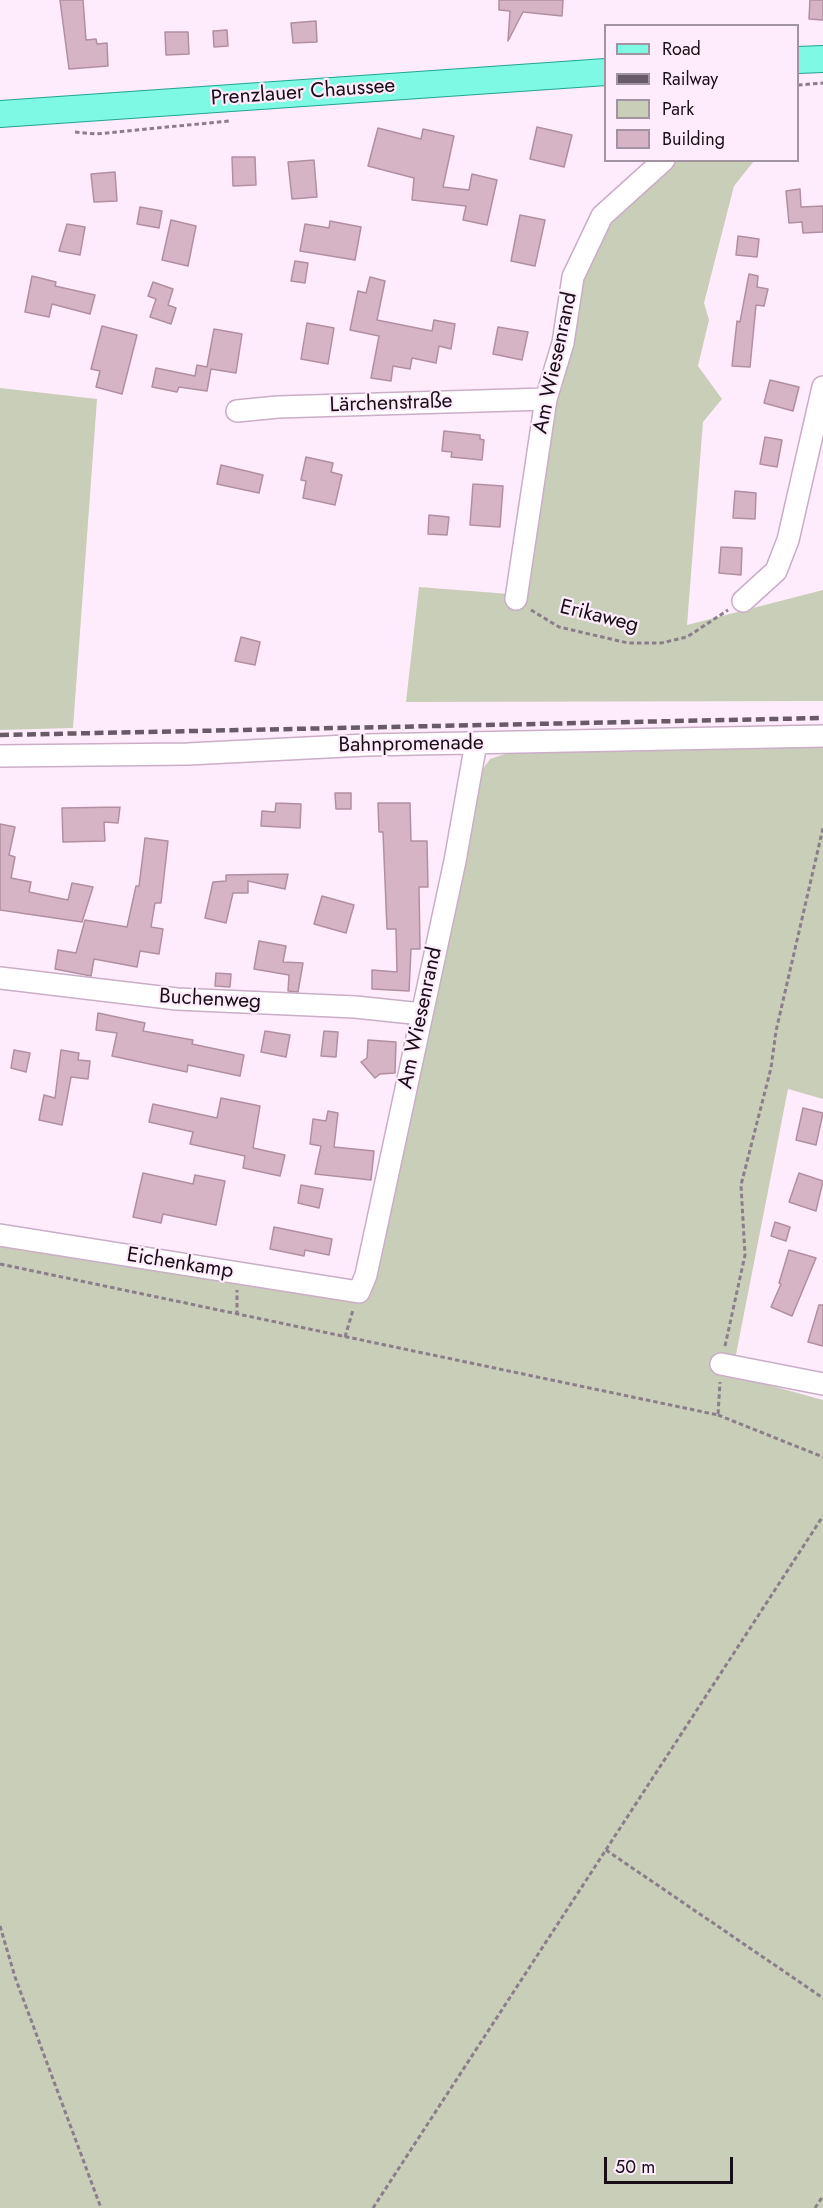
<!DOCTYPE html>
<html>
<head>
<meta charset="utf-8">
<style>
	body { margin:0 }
	#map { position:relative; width:823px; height:2208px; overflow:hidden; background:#feecfc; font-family:Jost,sans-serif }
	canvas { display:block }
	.legend { position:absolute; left:604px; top:24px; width:195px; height:138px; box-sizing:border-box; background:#feecfc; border:2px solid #a293a1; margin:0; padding:8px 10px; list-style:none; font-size:18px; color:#180e18 }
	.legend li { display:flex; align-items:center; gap:12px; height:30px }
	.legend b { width:30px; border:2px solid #a293a1 }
	.scale { position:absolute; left:604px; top:2157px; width:129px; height:27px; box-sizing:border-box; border:3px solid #180e18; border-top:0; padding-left:8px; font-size:18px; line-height:21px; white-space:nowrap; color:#180e18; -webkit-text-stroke:4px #feecfc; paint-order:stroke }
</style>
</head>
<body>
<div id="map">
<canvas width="823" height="2208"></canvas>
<ul class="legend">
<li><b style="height:8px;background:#7df9e4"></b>Road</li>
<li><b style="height:8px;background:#685b67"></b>Railway</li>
<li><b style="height:16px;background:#c8ceb7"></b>Park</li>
<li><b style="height:16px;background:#d6b4c5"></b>Building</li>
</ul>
<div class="scale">50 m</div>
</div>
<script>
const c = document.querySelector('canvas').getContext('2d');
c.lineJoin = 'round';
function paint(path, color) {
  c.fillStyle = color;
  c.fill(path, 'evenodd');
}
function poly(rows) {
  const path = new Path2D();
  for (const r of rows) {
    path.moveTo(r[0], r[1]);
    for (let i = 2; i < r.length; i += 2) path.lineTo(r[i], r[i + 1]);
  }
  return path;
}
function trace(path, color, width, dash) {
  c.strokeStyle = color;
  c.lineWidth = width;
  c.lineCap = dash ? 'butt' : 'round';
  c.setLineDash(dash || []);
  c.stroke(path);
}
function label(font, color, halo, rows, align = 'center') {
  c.font = font + ' Jost,sans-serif';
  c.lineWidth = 4.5;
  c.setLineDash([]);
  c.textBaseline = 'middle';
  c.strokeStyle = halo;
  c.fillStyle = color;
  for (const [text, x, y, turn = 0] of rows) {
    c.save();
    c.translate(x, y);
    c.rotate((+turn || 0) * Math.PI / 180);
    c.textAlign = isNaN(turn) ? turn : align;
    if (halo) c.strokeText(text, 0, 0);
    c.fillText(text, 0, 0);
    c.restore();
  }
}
paint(poly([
	[676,161,754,161,734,186,704,303,709,320,698,366,722,399,703,422,687,625,823,590,823,701,406,702,419,587,522,595,555,401,580,278,608,220],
	[0,388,97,399,73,728,0,730],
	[823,742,823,1099,788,1089,732,1375,823,1400,823,2208,0,2208,0,1235,359,1292,480,773,490,759,514,751]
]), '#c8ceb7');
const building = poly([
	[60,0,83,0,86,40,96,39,97,44,107,43,108,66,69,69,60,0],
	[499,0,563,0,562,16,523,12,508,41,510,11,499,10,499,0],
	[810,0,823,0,823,20,809,19,810,0],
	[316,21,317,42,293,43,291,23,316,21],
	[227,30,228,46,214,47,213,31,227,30],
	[165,32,188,32,189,54,166,55,165,32],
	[537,127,572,135,564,167,530,159,537,127],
	[378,128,421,139,423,129,454,136,443,187,469,190,472,174,497,180,487,225,463,220,466,206,412,200,414,178,368,166,378,128],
	[232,157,255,157,256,185,233,186,232,157],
	[314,160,317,197,292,199,288,162,314,160],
	[115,172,117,201,94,202,91,174,115,172],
	[800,189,801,207,823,206,823,232,803,233,802,222,789,223,786,191,800,189],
	[140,207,162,211,159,228,137,224,140,207],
	[520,215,545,220,535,266,511,261,520,215],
	[171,220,196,226,188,266,162,260,171,220],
	[330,221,361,227,355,260,300,251,305,224,329,228,330,221],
	[67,224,85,227,80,255,59,251,67,224],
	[738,236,759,239,757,257,736,255,738,236],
	[295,261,308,263,305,283,291,281,295,261],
	[749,274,758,276,757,287,768,289,764,306,756,305,750,367,732,366,737,321,740,322,749,274],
	[32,276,56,282,55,286,95,295,90,314,52,304,49,317,25,312,32,276],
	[370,277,385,281,377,320,432,331,434,320,455,324,451,349,439,346,436,363,412,358,410,369,393,366,391,381,371,378,379,336,350,330,358,291,366,293,370,277],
	[153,282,173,289,168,305,176,308,171,324,150,317,156,299,148,296,153,282],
	[307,323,334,328,328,364,301,359,307,323],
	[102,326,137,335,122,394,96,387,100,371,91,369,102,326],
	[498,327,528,332,522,360,493,354,498,327],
	[214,329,242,334,236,373,211,369,207,391,179,387,177,392,152,387,156,368,195,376,197,365,207,367,214,329],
	[770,380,799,387,793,411,764,403,770,380],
	[444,431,480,435,480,439,484,440,482,460,451,457,452,452,442,451,444,431],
	[765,437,782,440,777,467,760,464,765,437],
	[306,457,333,463,331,472,342,475,335,505,303,498,306,481,301,480,306,457],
	[221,465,263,475,259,493,217,484,221,465],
	[473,484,503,486,500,527,470,525,473,484],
	[735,491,756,493,755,519,733,518,735,491],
	[429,515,449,517,447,535,428,534,429,515],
	[721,547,742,548,741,575,719,573,721,547],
	[241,637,260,642,255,665,235,661,241,637],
	[335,793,351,793,351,809,336,809,335,793],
	[276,803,301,804,300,828,261,826,262,811,275,812,276,803],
	[378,803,410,803,411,841,427,841,428,887,419,887,420,949,411,949,409,991,372,989,372,970,397,972,396,929,387,929,383,832,379,832,378,803],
	[120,807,118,823,104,822,105,841,63,842,62,808,120,807],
	[0,824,15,827,9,855,15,857,11,878,31,882,29,892,68,900,72,883,93,887,82,922,0,910,0,824],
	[145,838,168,841,161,903,155,903,151,927,163,929,159,954,140,951,137,967,94,959,91,976,55,969,58,950,76,953,85,920,127,927,136,886,139,886,145,838],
	[288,874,285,889,248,881,248,893,233,893,226,923,205,918,213,882,226,881,226,875,288,874],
	[322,896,354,905,346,933,314,924,322,896],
	[259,941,286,946,283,962,303,963,298,992,288,991,289,975,254,969,259,941],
	[216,973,231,974,230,987,215,986,216,973],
	[98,1013,145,1023,143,1031,193,1040,192,1044,244,1055,240,1076,188,1065,187,1072,112,1056,117,1033,96,1030,98,1013],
	[265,1031,290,1035,286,1057,261,1052,265,1031],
	[324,1031,338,1032,336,1057,321,1056,324,1031],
	[368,1040,396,1042,395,1073,380,1074,375,1078,361,1062,367,1058,368,1040],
	[14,1050,30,1053,26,1072,11,1068,14,1050],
	[61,1050,79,1053,78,1060,90,1061,88,1079,71,1077,62,1125,39,1120,44,1095,55,1098,61,1050],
	[221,1098,260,1106,253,1148,285,1155,280,1176,243,1168,245,1156,190,1144,193,1132,149,1122,153,1104,217,1118,221,1098],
	[803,1108,823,1113,816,1145,796,1140,803,1108],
	[328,1111,338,1113,334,1147,374,1151,371,1180,315,1174,321,1146,310,1144,313,1119,326,1121,328,1111],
	[143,1173,193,1184,195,1175,225,1181,216,1225,163,1214,161,1223,133,1217,143,1173],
	[799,1173,823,1181,816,1211,789,1202,799,1173],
	[301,1185,323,1189,319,1208,298,1203,301,1185],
	[775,1222,790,1227,786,1241,771,1236,775,1222],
	[274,1227,332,1239,329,1255,305,1250,304,1256,270,1249,274,1227],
	[789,1250,816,1258,792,1316,771,1307,781,1284,779,1283,789,1250],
	[819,1305,823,1305,823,1346,808,1342,819,1305]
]);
paint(building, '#d6b4c5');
trace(building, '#b28fa0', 1.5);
const minor = poly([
	[237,411,278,407,546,399],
	[516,599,546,399,563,343,573,277,602,216,664,160],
	[743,601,776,571,788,540,823,387],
	[0,756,188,754,366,745,823,736],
	[0,978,177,999,355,1007,422,1014],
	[0,1235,359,1292,366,1275,455,861,476,743],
	[721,1364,823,1384]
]);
const major = poly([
	[798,60,823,59],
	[0,114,606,72]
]);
trace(minor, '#caadc7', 24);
trace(major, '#22a491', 28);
trace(poly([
	[798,85,823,83],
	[75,132,96,134,229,121],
	[531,610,559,627,628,643,661,643,687,637,728,610],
	[0,1264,718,1415,720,1382],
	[237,1315,237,1290],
	[345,1337,353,1310],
	[725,1346,745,1255,741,1185,771,1068,776,1031,823,828],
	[718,1415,823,1457],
	[606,1850,823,1998],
	[0,1926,15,1977,101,2208],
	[373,2208,823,1516],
	[815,2208,823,2196]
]), '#8b7d8a', 3, [4.5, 3]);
trace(minor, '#fff', 21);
trace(major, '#7df9e4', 26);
trace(poly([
	[0,735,823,718]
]), '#685b67', 4.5, [9, 4.5]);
label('21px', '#180e18', '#feecfc', [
	["Prenzlauer Chaussee",303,93,-4],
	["Am Wiesenrand",556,363,-78],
	["Lärchenstraße",391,404,-2],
	["Erikaweg",599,617,14],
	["Bahnpromenade",411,745,-1],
	["Buchenweg",210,1000,3],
	["Am Wiesenrand",421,1018,-78],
	["Eichenkamp",180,1264,9]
]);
</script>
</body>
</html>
